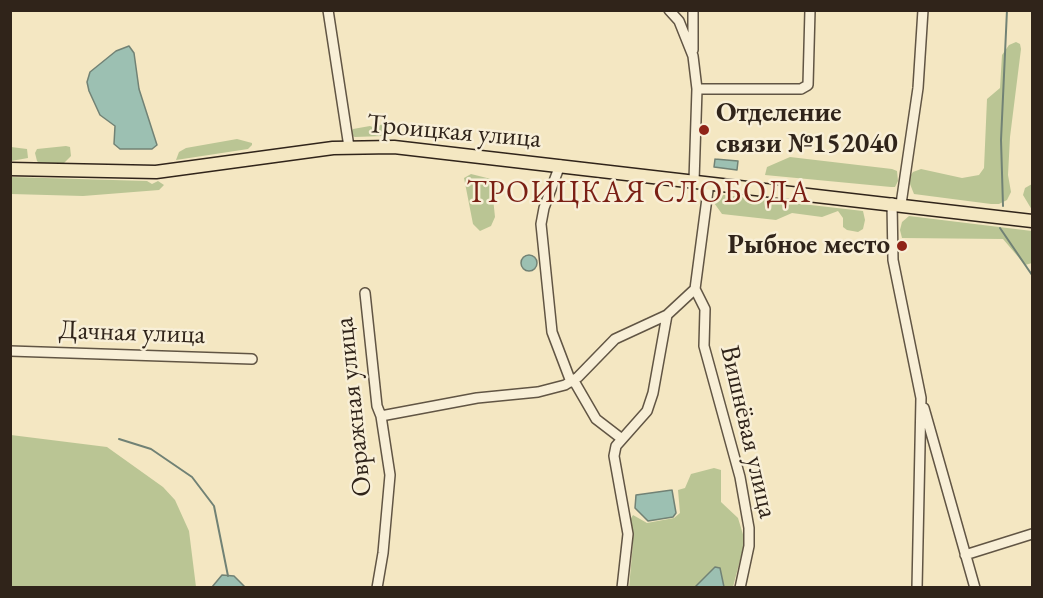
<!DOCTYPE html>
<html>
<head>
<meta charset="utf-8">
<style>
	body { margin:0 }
	#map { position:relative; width:1043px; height:598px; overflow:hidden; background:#f4e7c2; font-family:"EB Garamond",serif }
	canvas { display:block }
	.frame { position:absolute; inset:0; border:12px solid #30241a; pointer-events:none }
</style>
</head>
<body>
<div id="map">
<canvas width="1043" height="598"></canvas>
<div class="frame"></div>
</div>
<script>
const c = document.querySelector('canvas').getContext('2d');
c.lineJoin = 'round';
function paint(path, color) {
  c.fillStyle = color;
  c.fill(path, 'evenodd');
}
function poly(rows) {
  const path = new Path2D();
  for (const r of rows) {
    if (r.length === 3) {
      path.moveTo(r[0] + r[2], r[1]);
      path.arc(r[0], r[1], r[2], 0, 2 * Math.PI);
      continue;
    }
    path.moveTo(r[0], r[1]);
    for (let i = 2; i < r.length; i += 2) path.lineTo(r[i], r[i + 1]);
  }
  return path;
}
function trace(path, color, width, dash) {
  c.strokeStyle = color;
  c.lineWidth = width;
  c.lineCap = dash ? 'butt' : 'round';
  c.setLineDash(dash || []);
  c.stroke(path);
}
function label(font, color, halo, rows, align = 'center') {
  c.font = font + ' "EB Garamond",serif';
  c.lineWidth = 5;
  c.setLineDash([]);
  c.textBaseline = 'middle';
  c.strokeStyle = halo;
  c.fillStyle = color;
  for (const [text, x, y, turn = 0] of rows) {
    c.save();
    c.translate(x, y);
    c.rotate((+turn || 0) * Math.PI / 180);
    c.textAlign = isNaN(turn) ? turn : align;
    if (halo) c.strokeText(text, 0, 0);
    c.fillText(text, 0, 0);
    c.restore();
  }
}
paint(poly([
	[1016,42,1020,44,1021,49,1010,137,1008,175,1011,192,1007,200,999,204,991,204,914,194,908,179,913,172,921,169,962,178,979,175,984,168,987,99,1000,88,1002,55,1009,45],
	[382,124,383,136,355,137,350,135,353,129,370,126,375,128],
	[237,139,252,143,252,145,248,149,176,160,179,152,186,148],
	[66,146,70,147,71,156,62,165,40,164,37,161,35,153,37,149],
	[11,147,27,149,28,158,11,161],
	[790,157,892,169,897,171,898,181,895,187,891,187,765,175,767,167],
	[471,174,491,179,495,217,491,226,480,231,473,224,464,178],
	[11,177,147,181,152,184,158,181,164,185,159,190,83,196,11,194],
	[1032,184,1032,210,1023,195,1025,188],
	[724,195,863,211,865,220,863,229,858,232,847,230,843,227,843,218,838,211,822,217,792,213,776,220,722,214,712,200,715,196],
	[909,216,1032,231,1032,263,1025,265,1003,239,902,238,900,230,902,222],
	[11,435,107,447,163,487,175,500,189,531,196,587,11,587],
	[714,468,721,470,721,502,738,518,745,541,733,587,724,587,715,567,695,587,629,588,633,543,630,520,633,515,647,523,674,518,680,513,678,490,685,488,691,474]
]), '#bac594');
const water = poly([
	[129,46,134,53,139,89,157,145,152,149,120,149,114,144,115,126,100,115,89,91,87,82,90,72,116,51,129,46],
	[715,159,738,161,737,170,714,167,715,159],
	[529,263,8],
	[672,490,676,513,673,517,648,521,635,508,636,495,672,490],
	[715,567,720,568,724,587,695,587,715,567],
	[222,575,234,576,245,587,212,587,222,575]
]);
paint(water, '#9cc0b2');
trace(water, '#718275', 1.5);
trace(poly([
	[1003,206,1001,140,1007,10],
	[1000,228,1032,275],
	[119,439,151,449,192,477,214,506,228,576]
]), '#718275', 2);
const minor = poly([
	[328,10,349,147],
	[669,10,679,21,693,56,697,89,694,181],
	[693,50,693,10],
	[697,89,801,89,808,85,810,10],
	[560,165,544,208,541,224,552,332,571,382],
	[892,203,893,260,921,398,917,588],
	[901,204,918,88,923,10],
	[695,289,705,309,704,346,740,477,749,528,749,546,740,588],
	[365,293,377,406,381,416,390,475,383,553,377,588],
	[10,351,252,359],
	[574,381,596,419,622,439],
	[924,408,975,588],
	[381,416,477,398,538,392,565,385,578,377,615,339,667,315,695,289,709,183],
	[965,555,1032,534],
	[622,588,628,534,614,456,616,446,647,411,653,393,667,315]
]);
const major = poly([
	[10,169,156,172,333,148,394,147,1032,221]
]);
trace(minor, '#615544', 12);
trace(major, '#30241a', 15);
trace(minor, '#f8efd7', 9);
trace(major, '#f4e7c2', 12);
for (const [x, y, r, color] of [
	[704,130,6,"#8f2418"],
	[902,246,6,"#8f2418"]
]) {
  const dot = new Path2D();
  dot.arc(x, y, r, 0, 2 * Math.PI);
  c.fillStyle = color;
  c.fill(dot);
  trace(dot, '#f8efd7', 2);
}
label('bold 27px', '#30241a', '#f8efd7', [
	["Отделение",716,114],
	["связи №152040",716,145],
	["Рыбное место",890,246,"right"]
], 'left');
label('27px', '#30241a', '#f8efd7', [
	["Троицкая улица",454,132,5],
	["Дачная улица",132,333,2],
	["Овражная улица",354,407,-96],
	["Вишнёвая улица",748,432,77]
]);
c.letterSpacing = '1.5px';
label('30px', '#7a1f14', '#f8efd7', [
	["ТРОИЦКАЯ СЛОБОДА",639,194]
]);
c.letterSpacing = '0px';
</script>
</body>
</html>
